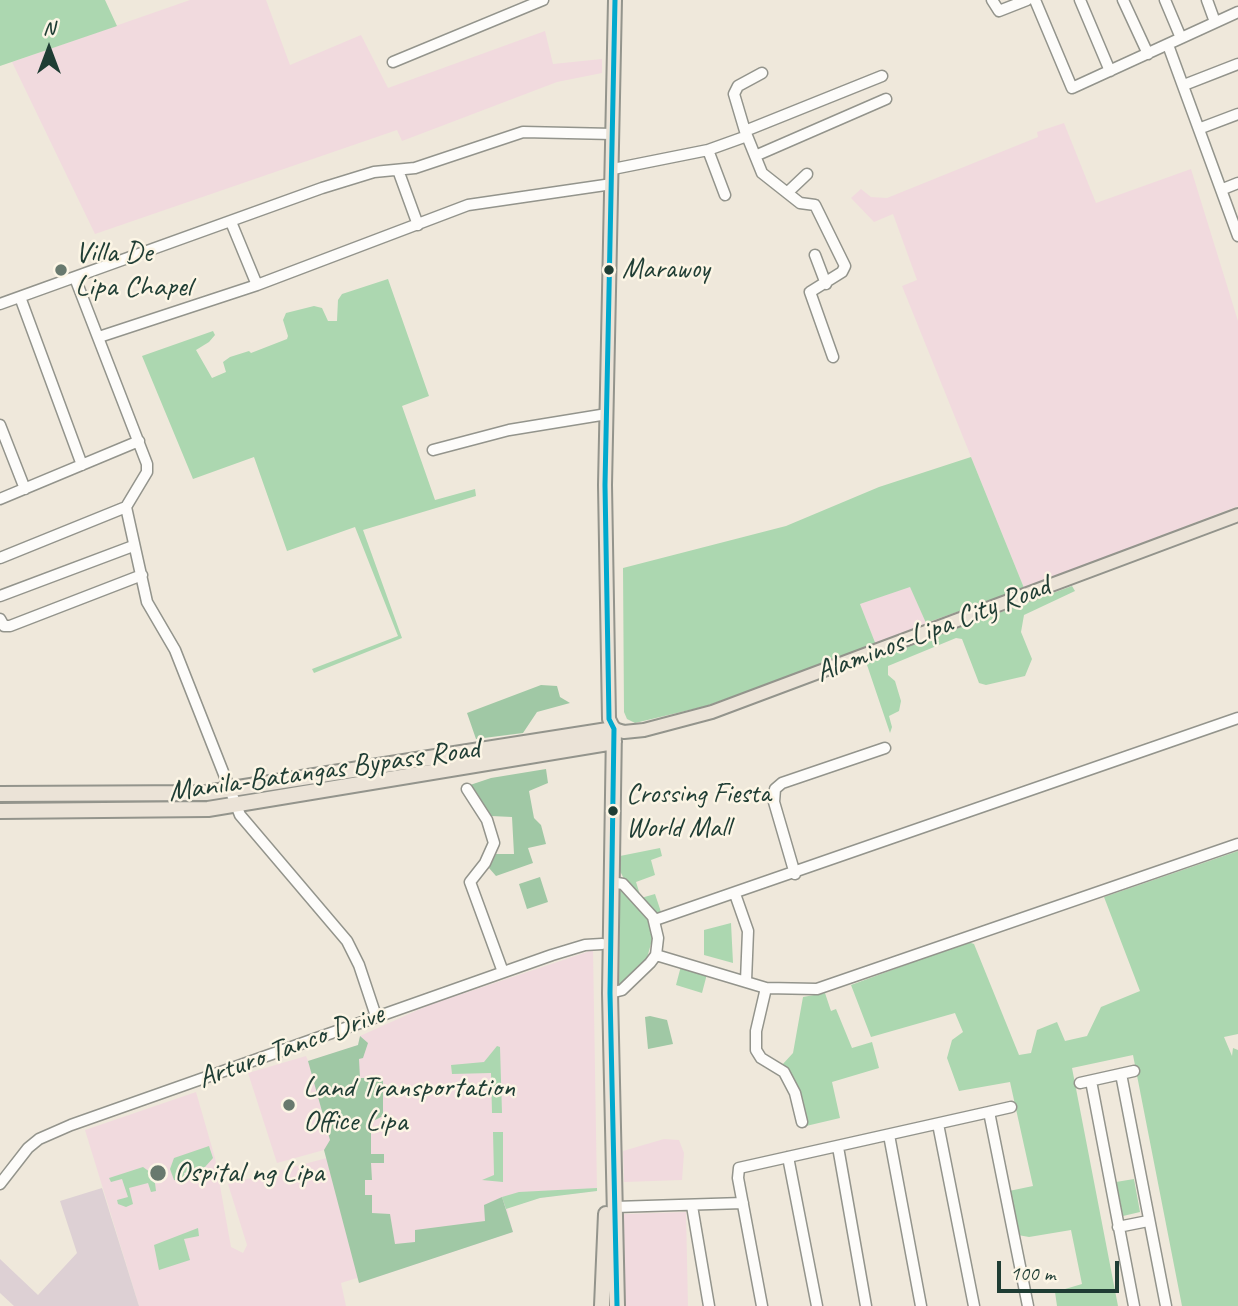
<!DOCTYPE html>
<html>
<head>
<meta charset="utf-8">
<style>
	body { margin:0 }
	#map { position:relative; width:1238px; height:1306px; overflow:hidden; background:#efe8db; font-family:Caveat,sans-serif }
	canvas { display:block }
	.north { position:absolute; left:14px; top:14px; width:70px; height:70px; -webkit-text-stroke:5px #fcf5e5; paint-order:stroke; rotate:0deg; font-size:19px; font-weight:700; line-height:28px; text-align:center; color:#1f3d34 }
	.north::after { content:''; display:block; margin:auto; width:24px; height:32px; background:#1f3d34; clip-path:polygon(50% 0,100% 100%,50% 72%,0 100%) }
	.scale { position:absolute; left:997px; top:1261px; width:122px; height:32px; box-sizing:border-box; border:4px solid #1f3d34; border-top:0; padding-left:9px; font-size:21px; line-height:24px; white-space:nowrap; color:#1f3d34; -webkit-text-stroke:5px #fcf5e5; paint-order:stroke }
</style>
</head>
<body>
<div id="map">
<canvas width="1238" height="1306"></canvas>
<div class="north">N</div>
<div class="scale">100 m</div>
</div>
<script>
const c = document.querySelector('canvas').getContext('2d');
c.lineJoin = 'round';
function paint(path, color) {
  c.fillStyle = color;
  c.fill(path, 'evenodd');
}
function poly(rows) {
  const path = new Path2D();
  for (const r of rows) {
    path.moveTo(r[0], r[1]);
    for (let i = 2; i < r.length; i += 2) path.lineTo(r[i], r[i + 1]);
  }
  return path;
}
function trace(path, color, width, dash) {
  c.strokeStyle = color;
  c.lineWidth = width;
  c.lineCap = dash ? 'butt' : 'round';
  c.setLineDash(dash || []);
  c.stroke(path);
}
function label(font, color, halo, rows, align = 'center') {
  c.font = font + ' Caveat,sans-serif';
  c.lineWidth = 5;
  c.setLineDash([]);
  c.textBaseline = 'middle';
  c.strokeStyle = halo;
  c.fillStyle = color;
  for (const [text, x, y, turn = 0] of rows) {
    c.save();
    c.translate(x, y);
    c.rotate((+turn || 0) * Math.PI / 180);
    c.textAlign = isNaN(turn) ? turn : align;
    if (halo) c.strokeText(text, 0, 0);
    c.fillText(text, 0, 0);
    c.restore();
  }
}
paint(poly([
	[190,0,266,0,290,65,361,35,388,88,545,31,553,64,602,59,602,73,557,82,402,141,397,130,95,234,12,62],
	[1064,123,1096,203,1191,169,1238,321,1238,506,1024,588,902,286,917,280,893,214,874,222,851,198,861,189,871,197,887,198,1038,137,1037,132],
	[910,586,926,623,876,645,860,604],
	[593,950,597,1191,540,1198,507,1208,513,1232,359,1283,357,1278,341,1283,346,1306,139,1306,85,1130,196,1092,215,1158,231,1247,243,1253,247,1245,228,1184,327,1158,324,1150,277,1163,248,1073,306,1056,308,1061,358,1045,360,1036,429,1005],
	[664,1139,679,1140,684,1153,682,1180,624,1182,623,1151],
	[686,1212,688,1306,625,1306,624,1214]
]), '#f1dade');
paint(poly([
	[102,1188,139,1306,14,1306,0,1293,0,1259,38,1295,77,1253,60,1201]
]), '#ddd0d4');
paint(poly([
	[0,0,105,0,117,26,0,66],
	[388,279,429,396,402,406,435,500,475,489,476,496,363,530,402,638,314,673,312,669,398,636,355,527,287,551,254,457,193,479,142,356,213,331,215,335,209,342,196,350,212,378,226,372,223,362,230,357,249,351,251,353,287,339,288,336,283,320,286,313,314,306,322,308,328,321,337,321,338,300,342,294],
	[971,457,1024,588,926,623,910,587,860,604,876,645,706,706,635,723,627,719,624,712,623,568,786,526,879,487],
	[1072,586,1075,591,1024,615,1021,632,1032,659,1025,676,986,685,979,683,962,639,956,638,888,666,888,675,895,681,901,701,899,711,889,716,892,727,890,733,866,662],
	[660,848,662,856,651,860,655,875,636,882,641,898,655,894,661,912,655,914,630,887,624,879,620,871,620,856],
	[1238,851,1238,1034,1224,1037,1232,1056,1233,1048,1238,1050,1238,1306,1182,1306,1133,1055,1072,1068,1118,1306,1057,1306,1055,1292,1082,1284,1071,1230,1029,1237,1018,1235,1009,1191,1033,1186,1010,1082,959,1091,947,1058,952,1040,963,1032,955,1013,871,1037,851,985,968,942,974,944,1019,1055,1031,1053,1037,1030,1057,1022,1065,1041,1087,1036,1101,1007,1140,991,1104,897],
	[620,886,648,919,653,936,646,962,619,988],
	[731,923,733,963,704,955,704,930],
	[681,966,707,974,702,993,676,985],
	[825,993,831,1011,836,1009,852,1048,872,1042,879,1068,832,1082,840,1118,806,1126,801,1104,782,1065,793,1053,803,997],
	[497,1046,500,1047,502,1113,492,1113,491,1073,452,1074,451,1065,484,1062],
	[493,1132,503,1132,503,1182,482,1180,494,1175],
	[209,1146,213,1158,205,1167,184,1173,186,1182,174,1180,170,1169,174,1158],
	[143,1167,154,1175,156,1191,151,1192,148,1183,129,1188,133,1204,126,1207,118,1204,117,1200,128,1197,122,1179,111,1182,109,1178],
	[1134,1179,1140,1212,1123,1216,1116,1182],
	[597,1188,597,1191,540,1198,506,1209,502,1197,519,1192],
	[198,1228,199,1236,184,1239,190,1260,159,1270,154,1245]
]), '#acd7b0');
paint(poly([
	[541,685,557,686,560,697,570,703,537,712,523,733,476,739,467,713],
	[546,769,548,783,529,791,534,818,541,825,546,844,528,848,533,863,496,876,489,868,496,854,514,854,512,817,491,816,470,785,491,778],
	[540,877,548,902,527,909,519,884],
	[650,1016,667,1020,673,1044,648,1049,645,1017],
	[360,1036,368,1043,363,1058,359,1059,360,1078,383,1078,383,1116,371,1122,371,1154,384,1154,384,1163,371,1163,372,1180,365,1180,365,1195,372,1195,372,1213,390,1214,395,1244,415,1242,415,1230,485,1221,484,1205,502,1197,513,1232,359,1283,324,1150,330,1140,308,1061,358,1045]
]), '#a0c8a5');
const minor = poly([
	[992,0,999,11,1027,0],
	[1035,0,1072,88,1238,12],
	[1080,0,1110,71],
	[1123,0,1148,54],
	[1165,0,1181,38],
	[1207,0,1215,22],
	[1168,45,1238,236],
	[393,62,543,0],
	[762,73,738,86,734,94,745,131,762,173,800,203,815,205,845,266,842,272,810,292,833,357],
	[1184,85,1238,64],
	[1201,128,1238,114],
	[745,131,882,76],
	[708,150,725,195],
	[755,156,886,99],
	[613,169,708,150,747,136],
	[398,170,418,225],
	[1223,189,1238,183],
	[788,192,807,174],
	[231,222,257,285],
	[815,255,826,284],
	[75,278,147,464,147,472,126,507,147,602,175,650,240,815,347,941,359,965,376,1016],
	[20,297,82,465],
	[0,304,322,188,374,172,415,168,523,132,613,134],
	[99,337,257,285,468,205,612,184],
	[0,425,25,489],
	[433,450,509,430,607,414],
	[0,499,139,441],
	[0,558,126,507],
	[0,596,133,546],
	[0,619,4,626,10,626,142,575],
	[467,789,487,820,494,843,485,863,470,882,503,972],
	[795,874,774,802,775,789,782,783,885,748],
	[735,894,748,931,746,981],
	[655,920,1238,718],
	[656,955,766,988,817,989,1238,844],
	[766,988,756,1031,756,1050,761,1058,784,1072,795,1093,802,1122],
	[610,993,622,990,650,963,656,955,658,938,653,917,623,884,611,882],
	[1121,1074,1166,1306],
	[1091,1081,1134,1306],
	[1080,1083,1134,1071],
	[989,1112,1011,1107],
	[938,1124,974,1306],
	[889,1135,921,1306],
	[838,1147,866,1306],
	[788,1157,817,1306],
	[0,1184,28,1148,39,1139,71,1125,552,955,585,945,602,944],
	[692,1206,709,1306],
	[615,1207,743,1203],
	[1118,1227,1148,1221],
	[762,1306,738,1178,739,1168,989,1112,1028,1306]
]);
const major = poly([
	[615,0,605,485,609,719,614,729,624,732,644,730,712,712,1238,515]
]);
const highway = poly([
	[0,794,206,793,614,729,610,993,617,1306],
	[0,811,208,809,614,742],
	[602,1306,606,1214]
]);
trace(minor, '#93948c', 13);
trace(major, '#93948c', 16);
trace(highway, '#93948c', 18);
trace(minor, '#fdfcfa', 10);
trace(major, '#ebe3d7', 12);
trace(highway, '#ebe3d7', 14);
trace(poly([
	[615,0,605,485,609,719,614,729,610,993,617,1306]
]), '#00a9ce', 5);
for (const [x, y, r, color] of [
	[61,270,7,"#68796e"],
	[609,270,6,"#1f3d34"],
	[613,811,6,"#1f3d34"],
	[289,1105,7,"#68796e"],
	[158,1173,9,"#68796e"]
]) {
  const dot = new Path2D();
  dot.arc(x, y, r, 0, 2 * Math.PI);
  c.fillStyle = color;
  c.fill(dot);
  trace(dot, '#fcf5e5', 2.5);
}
label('28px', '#1f3d34', '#fcf5e5', [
	["Marawoy",622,270],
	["Crossing Fiesta",626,795],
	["World Mall",626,829]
], 'left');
label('30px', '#1f3d34', '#fcf5e5', [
	["Villa De",75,253],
	["Lipa Chapel",75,287],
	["Land Transportation",303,1088],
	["Office Lipa",303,1122],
	["Ospital ng Lipa",174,1173]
], 'left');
label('30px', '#1f3d34', '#fcf5e5', [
	["Alaminos-Lipa City Road",933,630,-21],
	["Manila-Batangas Bypass Road",324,771,-8],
	["Arturo Tanco Drive",291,1047,-20]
]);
</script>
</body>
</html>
